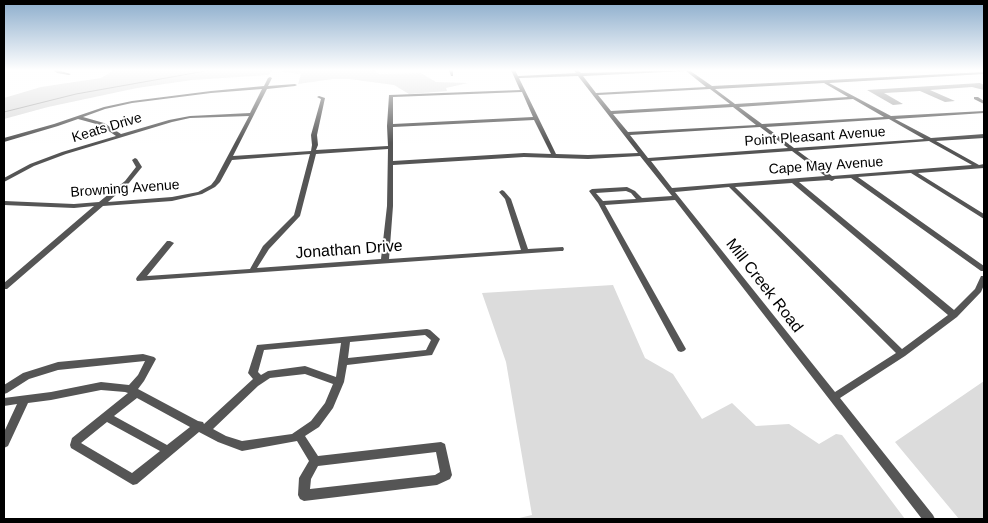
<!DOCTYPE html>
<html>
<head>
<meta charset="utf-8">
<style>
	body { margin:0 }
	#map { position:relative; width:988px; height:523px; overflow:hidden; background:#fff; font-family:Helvetica,sans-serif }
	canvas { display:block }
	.frame { position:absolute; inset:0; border:5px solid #000; pointer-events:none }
</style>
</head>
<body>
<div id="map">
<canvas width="988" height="523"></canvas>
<div class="frame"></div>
</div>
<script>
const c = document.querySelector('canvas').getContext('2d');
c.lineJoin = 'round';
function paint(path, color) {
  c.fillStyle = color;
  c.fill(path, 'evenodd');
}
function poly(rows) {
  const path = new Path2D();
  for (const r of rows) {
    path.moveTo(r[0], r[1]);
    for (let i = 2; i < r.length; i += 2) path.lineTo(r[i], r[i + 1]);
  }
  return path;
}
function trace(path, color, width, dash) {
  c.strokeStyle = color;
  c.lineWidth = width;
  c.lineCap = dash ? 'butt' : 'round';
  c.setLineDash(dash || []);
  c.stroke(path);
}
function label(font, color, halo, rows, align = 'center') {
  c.font = font + ' Helvetica,sans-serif';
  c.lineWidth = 4;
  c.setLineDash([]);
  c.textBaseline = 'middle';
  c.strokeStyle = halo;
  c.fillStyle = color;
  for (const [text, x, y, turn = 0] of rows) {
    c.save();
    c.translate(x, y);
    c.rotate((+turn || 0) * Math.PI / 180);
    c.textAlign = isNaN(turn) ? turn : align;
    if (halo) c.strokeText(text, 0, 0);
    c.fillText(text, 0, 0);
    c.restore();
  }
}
paint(poly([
	[114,70,272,70,269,75,192,80,137,88,48,107,4,119,4,98,41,87,101,78],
	[284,70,373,70,379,74,421,73,436,82,468,83,446,88,447,91,409,94,394,85,349,79,333,79,298,84,301,74,282,72],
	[613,285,645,358,673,374,702,419,732,403,756,426,789,424,819,444,836,434,842,435,905,519,515,519,532,515,506,362,482,293],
	[984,381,984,519,959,519,895,442]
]), '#dcdcdc');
paint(poly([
	[980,83,984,85,984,90,972,87,930,90,955,101,945,102,920,91,884,93,903,104,893,105,867,90]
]), '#a3a3a3');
trace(poly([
	[4,112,76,94,211,70]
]), '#a3a3a3', 1);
paint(poly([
	[53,70,57,70,71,74,69,75,57,73,53,70],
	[449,70,453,70,453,76,451,76,449,70],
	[511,70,515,70,518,76,576,73,574,70,578,70,581,73,689,70,712,86,984,72,984,74,829,83,891,116,984,111,984,113,895,119,931,138,984,134,984,138,936,141,979,165,984,164,984,168,918,173,984,214,984,219,911,173,858,177,984,266,984,271,981,271,851,178,835,179,832,181,829,180,799,182,954,310,975,289,981,276,984,276,984,285,981,292,957,317,905,356,840,398,933,515,935,519,922,519,675,200,605,205,686,349,684,351,681,352,678,351,598,203,589,191,592,189,627,187,635,191,642,198,672,196,640,156,588,159,524,157,393,165,393,206,389,259,521,250,505,199,499,192,502,190,504,191,511,199,528,249,563,247,564,249,563,251,560,251,137,281,136,279,137,277,167,241,170,241,174,243,147,276,250,269,263,246,294,215,310,154,232,160,220,182,215,187,202,194,172,201,103,206,7,289,4,289,4,283,94,206,74,208,4,205,4,201,74,204,99,202,125,181,136,167,132,160,135,158,137,159,142,167,129,183,108,202,172,197,198,192,211,185,215,180,249,116,190,118,172,122,66,154,34,166,4,182,4,178,30,164,62,152,116,136,100,125,78,119,58,126,4,142,4,138,54,124,104,107,132,101,211,91,264,86,268,78,270,77,272,78,268,86,295,84,297,85,295,86,267,89,233,156,311,151,312,145,311,135,321,99,317,97,319,96,325,98,317,135,318,145,316,150,388,146,387,126,389,95,520,90,511,70],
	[686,71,706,87,596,93,583,76,686,71],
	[578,76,638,153,588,155,556,154,519,78,578,76],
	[824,83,848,97,735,104,715,89,824,83],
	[262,89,250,113,190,116,169,120,121,134,104,123,83,117,105,109,132,103,211,93,262,89],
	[710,89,730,104,611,111,598,95,710,89],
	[522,92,533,117,393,124,393,97,522,92],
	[853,99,884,117,762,124,739,107,853,99],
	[733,107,756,125,628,132,613,114,733,107],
	[889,119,924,139,794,148,766,127,889,119],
	[534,120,551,154,524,153,393,161,393,127,534,120],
	[760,127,788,148,648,158,630,135,760,127],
	[929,141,972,165,832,176,798,151,929,141],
	[388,149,387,206,381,259,257,268,269,249,300,216,316,154,388,149],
	[792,151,825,176,672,188,651,161,792,151],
	[792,183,948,315,902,349,735,187,792,183],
	[729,187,896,353,835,392,675,192,729,187],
	[626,191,631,193,636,199,603,201,596,193,626,191],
	[974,97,978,97,984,101,984,104,974,99,974,97],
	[427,329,430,330,440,339,432,355,347,365,344,382,333,408,319,427,305,436,318,456,441,442,445,444,452,475,450,479,437,485,304,501,300,499,298,495,299,478,309,461,297,441,242,451,218,442,199,432,137,484,133,485,71,448,70,445,72,438,128,393,125,392,101,390,51,400,28,403,8,446,4,448,4,432,17,404,4,406,4,398,51,392,101,382,129,385,138,375,145,361,58,370,29,379,7,393,4,394,4,385,23,373,58,362,143,354,154,357,156,359,144,381,138,389,198,421,203,422,204,424,253,379,248,373,257,345,427,329],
	[425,335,431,340,426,350,348,358,350,342,425,335],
	[341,343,336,377,305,366,268,371,261,375,258,372,264,350,341,343],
	[305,374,333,384,325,403,311,421,292,434,242,441,226,436,213,429,258,386,270,378,305,374],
	[137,398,190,427,167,445,114,416,137,398],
	[107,422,160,451,132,473,81,443,107,422],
	[436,452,440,472,435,475,310,489,311,479,318,466,436,452]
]), '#555');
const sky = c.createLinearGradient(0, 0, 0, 143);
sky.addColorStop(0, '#8cadcc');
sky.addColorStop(0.49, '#fff');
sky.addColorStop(1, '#ffffff00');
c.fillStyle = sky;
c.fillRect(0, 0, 988, 143);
label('14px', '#000', '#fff', [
	["Keats Drive",107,128,-17],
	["Point Pleasant Avenue",815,137,-4],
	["Cape May Avenue",826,166,-4],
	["Browning Avenue",125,189,-4]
]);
label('16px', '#000', '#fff', [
	["Jonathan Drive",349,250,-4],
	["Mill Creek Road",764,286,52]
]);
</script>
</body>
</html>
